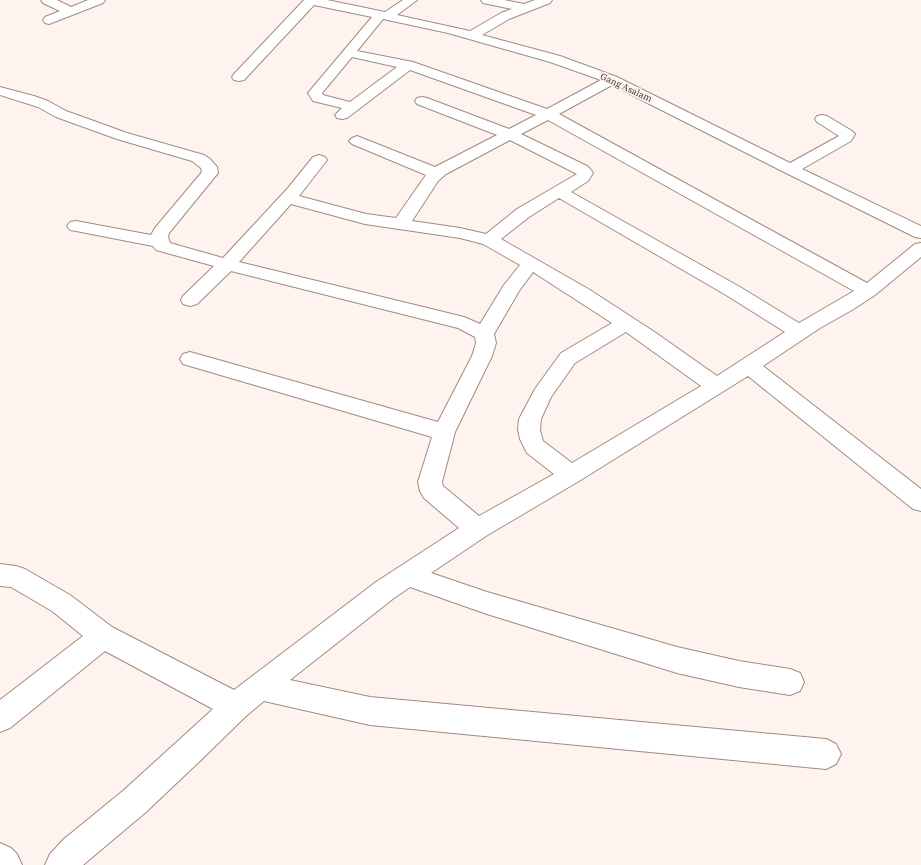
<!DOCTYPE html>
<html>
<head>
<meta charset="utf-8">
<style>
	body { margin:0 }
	canvas { display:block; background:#fef3ef }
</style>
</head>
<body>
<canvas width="921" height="865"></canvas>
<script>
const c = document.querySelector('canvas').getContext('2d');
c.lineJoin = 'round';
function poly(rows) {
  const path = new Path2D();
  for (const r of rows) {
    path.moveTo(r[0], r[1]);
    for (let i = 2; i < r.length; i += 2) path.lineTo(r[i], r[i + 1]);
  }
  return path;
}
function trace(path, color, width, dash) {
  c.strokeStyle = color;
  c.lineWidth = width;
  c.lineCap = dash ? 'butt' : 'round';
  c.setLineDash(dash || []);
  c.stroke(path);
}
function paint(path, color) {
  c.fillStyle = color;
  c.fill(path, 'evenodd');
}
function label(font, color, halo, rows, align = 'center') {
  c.font = font + ' "IBM Plex Serif",serif';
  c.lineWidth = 4;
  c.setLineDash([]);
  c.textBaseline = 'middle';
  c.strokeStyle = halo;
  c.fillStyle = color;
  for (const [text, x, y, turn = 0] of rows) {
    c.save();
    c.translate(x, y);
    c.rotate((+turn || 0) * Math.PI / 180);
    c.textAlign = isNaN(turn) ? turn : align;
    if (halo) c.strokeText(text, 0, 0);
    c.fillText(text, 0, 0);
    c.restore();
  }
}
const minor = poly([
	[41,0,57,0,71,7,88,0,105,0,103,3,49,24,45,23,43,20,45,17,60,11,43,3,41,0],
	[304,0,327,0,385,12,403,0,417,0,397,15,470,31,501,13,512,9,483,3,481,0,504,0,524,4,535,0,552,0,550,3,509,19,482,35,560,56,617,77,790,163,839,136,817,122,815,119,817,116,822,115,827,116,852,131,855,134,851,141,802,169,921,226,921,238,915,237,784,172,612,85,559,114,867,283,915,244,921,243,921,257,875,295,852,310,820,328,763,366,921,489,921,511,913,509,748,376,579,481,486,536,431,573,487,592,677,647,739,661,790,669,800,673,804,682,800,691,790,695,739,687,677,673,487,614,410,587,394,598,290,680,370,697,826,739,836,744,841,754,836,764,826,769,370,725,264,701,246,716,203,758,146,812,83,865,45,865,50,854,64,839,124,790,213,709,105,651,10,728,0,732,0,700,83,636,52,611,11,587,0,586,0,564,16,566,25,569,70,595,112,627,234,690,376,582,459,528,424,498,420,491,418,482,432,437,183,364,180,359,183,354,190,352,438,422,472,356,476,343,475,337,458,328,231,271,197,304,190,306,183,304,181,300,183,296,214,266,156,250,153,246,76,231,70,230,67,226,70,222,76,221,151,235,155,228,202,172,201,168,192,161,117,139,56,117,38,107,0,95,0,87,34,96,48,101,66,111,127,133,204,155,210,159,217,167,218,173,169,233,168,237,170,243,223,258,288,188,313,157,319,155,325,157,327,160,299,196,366,214,396,218,426,175,352,144,349,141,352,138,357,136,362,138,435,167,497,135,417,104,415,101,417,98,422,97,427,98,509,129,536,115,410,70,347,118,342,119,337,118,335,115,342,108,313,101,308,93,372,17,314,5,244,80,239,81,234,80,232,77,234,74,304,0],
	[383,19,448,33,550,62,601,80,547,109,413,62,357,51,383,19],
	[352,57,397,67,350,102,323,95,322,93,352,57],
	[548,120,854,291,799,323,740,287,571,192,588,181,593,173,591,170,587,166,521,134,548,120],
	[510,140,577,174,517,209,486,234,460,228,412,221,438,181,446,174,510,140],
	[559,198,726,295,785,332,717,376,656,333,590,290,501,239,529,217,559,198],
	[291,204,365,224,460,238,483,244,520,265,504,285,480,324,464,317,239,262,291,204],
	[533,272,612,323,561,353,535,389,519,419,518,430,520,439,527,453,554,474,479,516,443,486,442,482,455,432,492,356,496,343,494,334,519,291,533,272],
	[626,332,701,386,572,463,543,441,540,430,541,419,551,397,575,363,626,332],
	[0,843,11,848,17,854,22,865,0,865,0,843]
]);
trace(minor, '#a28b80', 2);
paint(minor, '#fff');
label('9px', '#372d29', '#fef3ef', [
	["Gang Asalam",626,88,25]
]);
</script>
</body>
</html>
